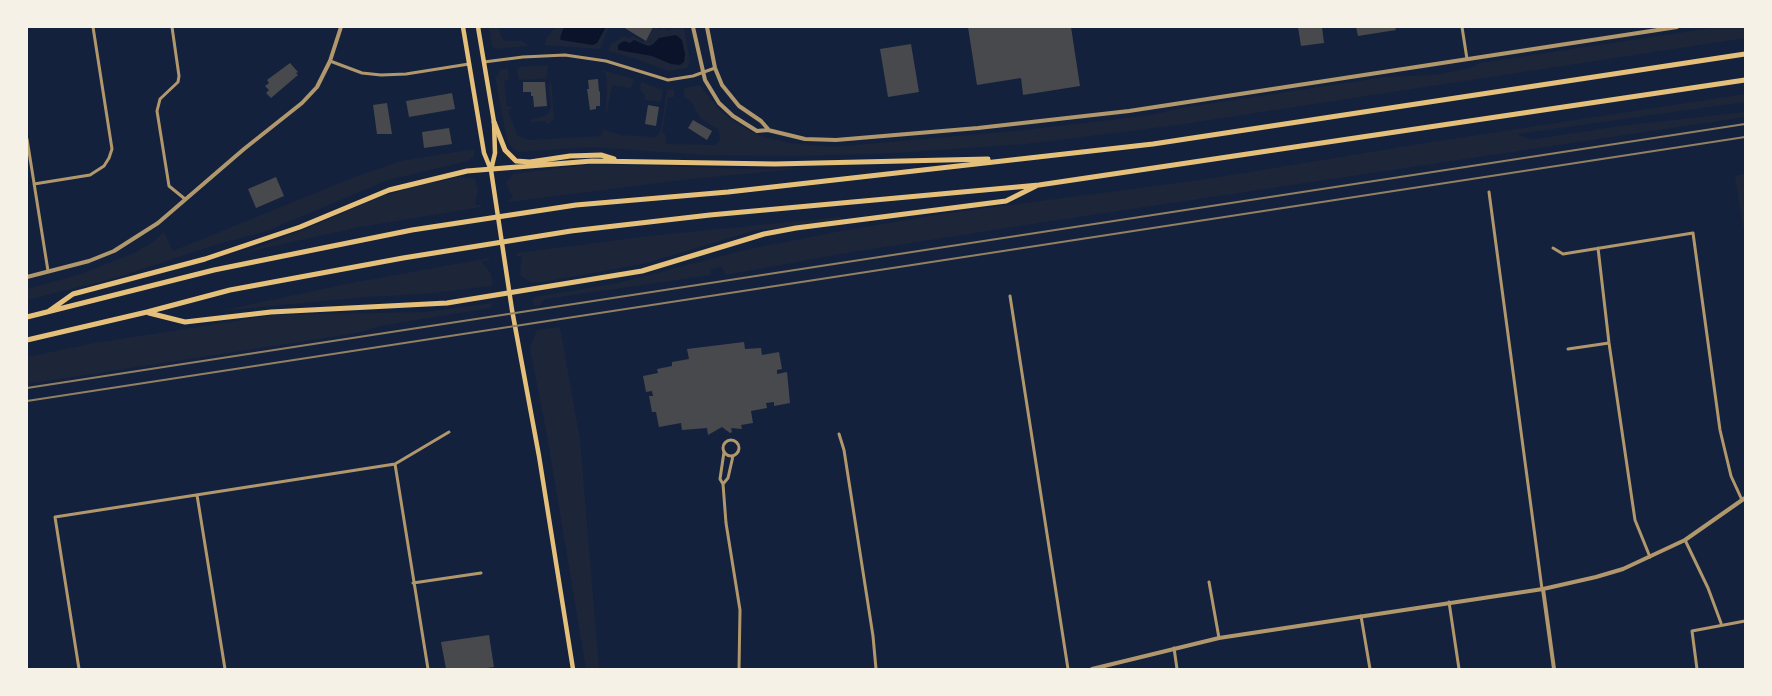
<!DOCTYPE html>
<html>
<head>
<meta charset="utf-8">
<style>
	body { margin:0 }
	#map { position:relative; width:1772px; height:696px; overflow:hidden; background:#14213d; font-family:Bitter,serif }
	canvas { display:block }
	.frame { position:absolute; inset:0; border:28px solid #f6f1e7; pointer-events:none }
</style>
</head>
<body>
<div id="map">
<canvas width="1772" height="696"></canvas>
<div class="frame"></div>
</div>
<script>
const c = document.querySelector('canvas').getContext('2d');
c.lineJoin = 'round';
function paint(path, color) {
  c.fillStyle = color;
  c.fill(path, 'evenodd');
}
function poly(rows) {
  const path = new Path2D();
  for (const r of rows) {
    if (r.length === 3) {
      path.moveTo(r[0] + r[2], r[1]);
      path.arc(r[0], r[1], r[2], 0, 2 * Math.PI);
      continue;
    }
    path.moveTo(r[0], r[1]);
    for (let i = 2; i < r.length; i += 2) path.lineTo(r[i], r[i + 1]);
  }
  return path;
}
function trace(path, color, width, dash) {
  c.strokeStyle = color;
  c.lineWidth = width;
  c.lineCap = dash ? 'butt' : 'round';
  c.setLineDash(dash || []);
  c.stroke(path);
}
paint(poly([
	[489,27,499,27,501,37,505,41,522,41,528,46,496,49,492,45],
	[555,27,609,27,600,49,545,45,546,39],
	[653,27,658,27,659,30,666,28,667,31,675,27,684,27,690,62,687,68,668,71,634,58,608,51,611,44,624,36,630,39,632,36,643,42,646,40],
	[1718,27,1745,27,1745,38,1177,125,1026,144,895,153,797,156,704,155,591,147,519,152,513,149,507,140,495,76,497,76,500,70,508,68,509,80,504,81,507,106,514,107,508,110,517,135,529,140,601,136,603,129,620,135,656,137,661,130,667,90,674,89,674,97,668,97,662,133,665,134,666,144,715,145,720,140,719,130,700,118,691,101,684,97,684,88,700,85,720,111,746,129,764,137,790,143,833,147,1025,130,1151,115,1182,108,1385,77,1435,75,1471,68,1480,63],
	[548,65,546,81,545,79,519,80,517,70,520,67],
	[602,70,634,79,631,88,612,85,605,121,607,92,606,75],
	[551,80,554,119,548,124,546,124,545,121,530,122,531,119,542,117,549,113,551,107,549,88],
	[641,82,663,90,661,102,645,100,645,95,640,90],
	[1745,94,1745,102,1517,134,1530,140,1619,126,1745,112,1745,117,1045,222,840,254,726,275,722,267,710,269,711,275,545,299,540,305,534,306,533,298,535,297,618,283,745,250,841,231,936,215,1207,179,1432,142],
	[475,149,474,156,468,161,388,180,267,231,215,245,112,279,27,300,27,289,81,274,134,253,152,243,164,232,173,251,357,176,401,161],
	[594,164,750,169,807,168,690,179,509,202,508,200,513,198,506,183,513,174],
	[1745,174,1745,237,1735,176],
	[460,177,475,179,478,190,475,205,481,205,481,207,355,228,243,253,305,229,380,197,420,185],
	[840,217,841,219,795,227,756,230,643,264,542,282,531,282,522,277,520,274,522,256,517,256,517,253,649,236],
	[489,258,489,260,482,262,491,274,493,285,490,286,423,294,366,297,220,311,346,284],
	[493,303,490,308,380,326,358,333,27,384,27,357,95,343,274,315,425,312],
	[560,327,580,440,599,669,586,669,547,436,530,348,537,330]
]), '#1d2539');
paint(poly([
	[564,27,606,27,597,43,593,45,561,40,560,38],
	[676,35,682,40,685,54,684,62,680,65,671,64,652,56,618,50,618,45,624,41,630,43,634,40,648,46,652,45,659,38]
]), '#0b132b');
paint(poly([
	[623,27,653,27,646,41],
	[968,27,1071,27,1080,86,1023,95,1021,78,977,85],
	[1298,27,1322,27,1324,43,1301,46],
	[1356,27,1395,27,1396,30,1358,36],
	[911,44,919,92,888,97,880,49],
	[290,63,298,72,296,73,298,75,271,98,266,93,269,90,265,86,269,83,267,80],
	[598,79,599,92,600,91,600,106,596,106,596,109,590,110,587,89,589,89,588,80],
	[523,82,545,82,547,106,534,107,533,96,531,96,531,92,523,92],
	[452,93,455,109,409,117,406,101],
	[387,103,392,134,377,134,373,105],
	[648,105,659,107,656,126,645,124],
	[693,120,712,131,707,140,688,128],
	[449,128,452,144,424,148,422,132],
	[276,177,284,196,256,208,248,189],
	[744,342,745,349,761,348,762,355,779,352,782,369,777,370,777,374,787,372,790,403,774,406,774,402,766,403,767,408,751,411,753,423,741,425,742,429,731,428,732,432,730,433,722,427,708,435,707,428,682,430,681,423,659,427,656,412,652,412,649,396,653,396,652,391,646,392,643,376,658,373,657,369,672,366,672,362,689,359,687,349],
	[489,635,494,667,479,669,446,669,441,642]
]), '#48494c');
trace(poly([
	[172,27,179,76,178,82,160,99,157,111,169,186,185,199],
	[1462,27,1467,59],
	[330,61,362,73,381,75,406,74,469,64],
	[484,62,523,57,565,55,606,61,668,80,693,76,715,68],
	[27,139,48,271],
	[34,184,90,175,104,166,109,158,112,149,93,27],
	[1489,192,1542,589],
	[1553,248,1563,254,1693,233,1720,430,1731,476,1742,500],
	[1598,248,1609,343,1635,520,1650,557],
	[1010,296,1068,669],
	[1568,349,1609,343],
	[839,434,844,450,861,559,873,636,876,669],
	[731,448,8],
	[724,452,720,479,723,484,726,523,740,610,739,669],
	[395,464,428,669],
	[723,484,728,478,733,456],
	[197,495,225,669],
	[1685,540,1708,588,1721,623],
	[1209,582,1219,638],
	[413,583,481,573],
	[1449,602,1459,669],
	[1361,616,1370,669],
	[1174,648,1177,669],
	[79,669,55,517,395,464,449,432],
	[1697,669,1692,631,1745,621]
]), '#b1986c', 3);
trace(poly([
	[693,27,705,80,719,103,733,116,757,131,768,130,805,139,836,140,978,128,1129,111,1677,27],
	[707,27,715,68,722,85,739,106,761,121,768,129],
	[27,277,89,261,114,251,158,223,244,149,302,103,317,87,330,61,341,27],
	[1543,589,1554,669],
	[1092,669,1219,638,1543,589,1596,577,1623,569,1685,540,1745,498]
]), '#b1986c', 4);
trace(poly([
	[463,27,484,153,491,170,512,310,539,456,573,669],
	[478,27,494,122,495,153,491,170]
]), '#e5c07b', 4.5);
trace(poly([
	[494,122,505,150,516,161,530,162,570,156,601,155,614,159],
	[49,311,73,294,205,259,300,227,389,190,467,171,592,161,775,164,988,159],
	[149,313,185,322,271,312,447,303,642,271,764,234,796,228,1006,201,1036,186],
	[27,317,214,270,412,230,576,205,728,192,1153,144,1745,54],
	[27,340,147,312,230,290,403,258,571,231,710,215,1039,185,1745,80]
]), '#e5c07b', 5);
trace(poly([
	[27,388,1745,124],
	[27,401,1745,137]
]), '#918062', 2);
</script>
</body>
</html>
